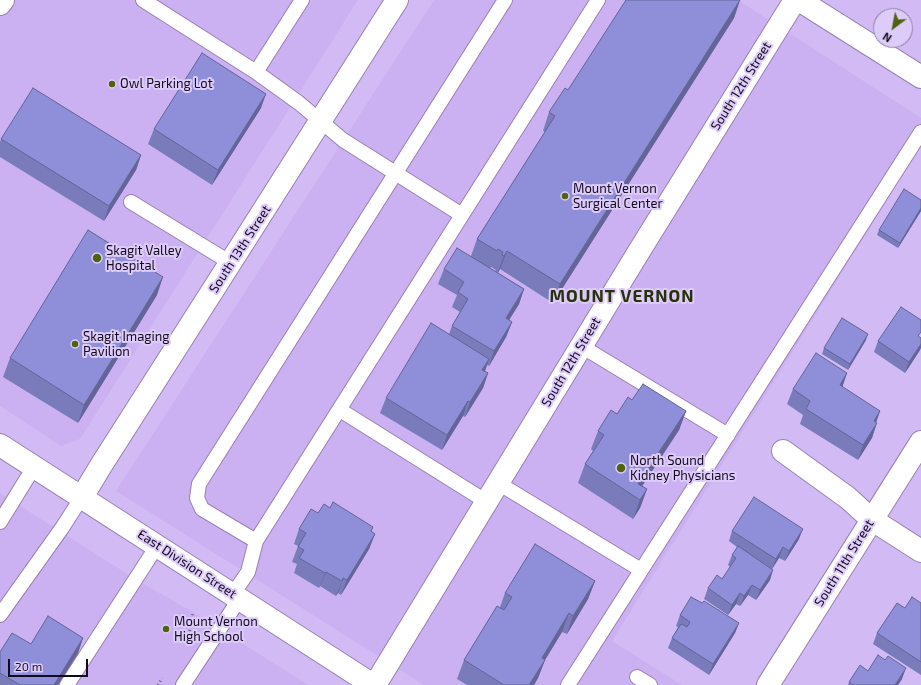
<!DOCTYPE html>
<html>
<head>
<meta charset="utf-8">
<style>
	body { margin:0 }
	#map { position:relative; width:921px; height:685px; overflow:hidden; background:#d2bbf4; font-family:"Exo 2",sans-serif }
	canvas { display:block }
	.north { position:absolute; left:873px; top:8px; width:40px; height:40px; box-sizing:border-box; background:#ddcbf9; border:1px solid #8c7ea1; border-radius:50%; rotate:212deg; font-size:11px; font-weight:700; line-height:16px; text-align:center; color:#130a1d }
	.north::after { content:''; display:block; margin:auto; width:14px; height:18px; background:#4f630e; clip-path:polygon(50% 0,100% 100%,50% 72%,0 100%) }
	.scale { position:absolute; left:8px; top:659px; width:80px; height:18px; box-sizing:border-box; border:2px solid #130a1d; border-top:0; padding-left:5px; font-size:12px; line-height:14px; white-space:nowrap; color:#130a1d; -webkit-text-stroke:3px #ddcbf9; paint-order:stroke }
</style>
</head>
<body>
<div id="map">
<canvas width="921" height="685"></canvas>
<div class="north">N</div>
<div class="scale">20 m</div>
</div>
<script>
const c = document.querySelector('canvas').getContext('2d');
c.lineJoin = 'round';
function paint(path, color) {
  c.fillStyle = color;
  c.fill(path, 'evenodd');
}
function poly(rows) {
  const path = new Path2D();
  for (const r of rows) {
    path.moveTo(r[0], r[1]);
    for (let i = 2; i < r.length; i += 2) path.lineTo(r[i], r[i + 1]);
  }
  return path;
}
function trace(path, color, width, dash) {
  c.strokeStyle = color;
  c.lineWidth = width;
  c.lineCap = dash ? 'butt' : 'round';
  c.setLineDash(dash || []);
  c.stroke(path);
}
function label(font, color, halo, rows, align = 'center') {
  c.font = font + ' "Exo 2",sans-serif';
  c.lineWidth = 4;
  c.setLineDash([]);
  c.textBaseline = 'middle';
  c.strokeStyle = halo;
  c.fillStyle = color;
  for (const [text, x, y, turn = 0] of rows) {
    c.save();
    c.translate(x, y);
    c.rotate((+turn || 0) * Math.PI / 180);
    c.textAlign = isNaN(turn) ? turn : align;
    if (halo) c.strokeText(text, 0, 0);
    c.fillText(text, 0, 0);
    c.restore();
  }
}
paint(poly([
	[0,0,358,0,80,439,61,446,0,406],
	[434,0,738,0,921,118,921,146,612,641,682,685,424,685,116,491],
	[0,493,140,582,193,612,308,685,0,685]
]), '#cbb1f1');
const service = poly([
	[143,0,256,72,302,0],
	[256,72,299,103,343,140,462,215],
	[131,202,231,263],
	[581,346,728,435],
	[340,410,487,502],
	[498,483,641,570],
	[0,522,34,467],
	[256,541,202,509,197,498,199,484,505,0],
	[233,594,248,572,256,541,598,0],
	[0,615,62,528,82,497],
	[637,677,650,685],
	[67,685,157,546],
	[183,685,240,598],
	[568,685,921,132]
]);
const minor = poly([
	[799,0,921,77],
	[0,4,3,0],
	[783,451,848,498,871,519,921,551],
	[82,497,102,464,241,246,397,0],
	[375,685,638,253,795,0],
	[768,685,921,442]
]);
const tertiary = poly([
	[0,445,373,685]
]);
trace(service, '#9781b7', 16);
trace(minor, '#9781b7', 24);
trace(tertiary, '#9781b7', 24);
trace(poly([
	[189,635,193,612],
	[158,685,162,678]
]), '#6b5c80', 2.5, [1, 3]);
trace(service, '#fff', 14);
trace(minor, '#fff', 22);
trace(tertiary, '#fff', 22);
paint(poly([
	[740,0,734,18,553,303,500,269,498,273,524,289,519,304,509,320,512,322,506,337,489,366,487,365,485,371,488,373,483,388,465,417,463,416,442,450,380,413,386,398,449,334,452,326,460,312,452,307,457,295,438,284,444,269,471,256,477,239,545,132,543,131,549,112,568,90],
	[491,267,496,270,495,271,490,268],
	[261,108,212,185,148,144,154,129],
	[1,139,141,155,136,170,104,221,0,157,0,142],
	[921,200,921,211,898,248,877,235,879,230],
	[157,295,78,423,3,377,10,358],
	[921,338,920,350,905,373,874,352,878,341],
	[866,340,848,370,822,354,824,348],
	[847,373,842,387,880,411,876,422,872,438,858,460,800,424,803,415,787,404,793,389],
	[632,400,686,411,679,430,642,486,647,489,640,508,633,519,578,483,585,464,593,451,591,449,598,431],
	[330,508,373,527,371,532,375,534,369,549,341,595,338,593,336,596,320,586,319,588,294,573,297,564,292,562,298,546,294,544,299,529,318,513],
	[732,531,799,539,785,561,779,558,772,569,770,580,756,600,748,595,740,606,736,604,728,615,704,599,708,588,722,579,730,567,728,565,732,555,737,547,729,541],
	[595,581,588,599,567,634,562,632,545,660,538,678,534,685,467,685,457,679,464,660,500,607,505,593],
	[702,603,739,623,735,633,709,675,668,648,672,638,678,627,676,626,680,615],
	[921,603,921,675,873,644,877,633,905,608],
	[83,638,78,653,58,685,0,685,0,652,31,644],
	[868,671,902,679,898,685,848,685,849,682]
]), '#7a7bba');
paint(poly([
	[740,0,734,18,553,303,560,284],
	[266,94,261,108,212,185,218,170],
	[141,155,136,170,104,221,109,206],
	[921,208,921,211,898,248,900,243],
	[507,251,500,269,497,274,504,256],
	[163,277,157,295,78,423,84,405],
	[524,289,519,304,501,333,506,318],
	[512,322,506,337,489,366,494,351],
	[868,334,866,340,848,370,850,364],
	[921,344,921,348,920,350,905,373,909,362],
	[489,359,484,374,482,370],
	[488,373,483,388,465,417,470,402],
	[847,373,842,388,840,385],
	[468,401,463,416,442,450,447,435],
	[686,411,679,430,635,497,638,484],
	[880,411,875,426,874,421],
	[877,423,872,438,858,460,863,445],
	[647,489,640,508,633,519,640,500],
	[803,529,799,539,785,561,789,551],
	[375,534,369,549,341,595,347,580],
	[783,547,779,558,772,569,776,559],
	[773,570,770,580,756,600,760,590],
	[326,572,320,586,319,588,325,573],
	[343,578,338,593,336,596,342,581],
	[595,581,588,599,567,634,573,616],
	[752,585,748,595,740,606,744,596],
	[740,593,736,604,728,615,732,605],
	[569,613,562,632,545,660,538,678,534,685,529,685,542,658],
	[739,623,735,633,709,675,713,664],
	[83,638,78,653,58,685,54,685],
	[906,668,902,679,898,685,895,685]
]), '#636497');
const building = poly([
	[626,0,740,0,560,284,507,251,504,256,502,255,503,252,498,249,497,251,477,239,555,116,549,112,565,88,568,90,626,0],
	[202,53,266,94,218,170,154,129,202,53],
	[33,88,141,155,109,206,1,139,33,88],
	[904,189,921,200,921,208,900,243,879,230,904,189],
	[88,230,163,277,84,405,10,358,88,230],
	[457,248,524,289,506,318,512,322,494,351,452,326,468,299,458,292,464,282,444,269,457,248],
	[901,307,921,320,921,332,918,336,921,338,921,344,909,362,878,341,901,307],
	[842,318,868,334,850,364,824,348,842,318],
	[431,323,489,359,482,370,488,373,470,402,468,401,447,435,386,398,431,323],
	[816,353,847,373,840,385,880,411,874,421,877,423,863,445,806,409,810,401,793,389,816,353],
	[643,384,686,411,638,484,647,489,640,500,585,464,604,435,598,431,611,410,617,414,628,397,632,400,643,384],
	[754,497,803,529,789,551,783,547,776,559,732,531,754,497],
	[333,502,373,527,371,531,375,534,347,580,343,578,342,581,326,572,325,573,299,558,304,550,298,547,306,533,299,529,311,509,318,513,324,504,330,508,333,502],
	[535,544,595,581,573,616,569,613,542,658,545,660,529,685,504,685,464,660,497,606,504,610,512,597,505,593,535,544],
	[738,546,773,570,760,590,752,585,744,596,740,593,732,605,708,588,717,575,722,579,736,558,732,555,738,546],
	[691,597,702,603,704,601,739,623,713,664,672,638,681,624,687,627,690,622,680,615,691,597],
	[912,597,921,603,921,662,877,633,897,603,905,608,912,597],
	[48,616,83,638,54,685,20,685,0,673,0,652,12,633,31,644,48,616],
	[878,655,885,660,888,656,906,668,895,685,853,685,849,682,860,665,868,671,878,655]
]);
paint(building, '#8e8fd8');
trace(building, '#636497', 1);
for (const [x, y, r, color] of [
	[112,84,4,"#4f630e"],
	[565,196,4,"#4f630e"],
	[97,258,5,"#4f630e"],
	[75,344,4,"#4f630e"],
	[621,468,5,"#4f630e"],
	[166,629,4,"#4f630e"]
]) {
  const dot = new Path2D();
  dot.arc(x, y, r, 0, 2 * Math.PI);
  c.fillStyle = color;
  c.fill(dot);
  trace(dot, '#ddcbf9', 1.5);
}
label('13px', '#130a1d', '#ddcbf9', [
	["Owl Parking Lot",120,84],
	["Mount Vernon",573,189],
	["Surgical Center",573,204],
	["Skagit Valley",106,251],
	["Hospital",106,266],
	["Skagit Imaging",83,337],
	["Pavilion",83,352],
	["North Sound",630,461],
	["Kidney Physicians",630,476],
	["Mount Vernon",174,622],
	["High School",174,637]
], 'left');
label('13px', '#130a1d', '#ddcbf9', [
	["South 12th Street",741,86,-58],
	["South 13th Street",240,249,-57],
	["South 12th Street",571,362,-59],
	["South 11th Street",844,563,-58],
	["East Division Street",187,564,33]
]);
c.letterSpacing = '1px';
label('bold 17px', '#27310b', '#ddcbf9', [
	["MOUNT VERNON",622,296]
]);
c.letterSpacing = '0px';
</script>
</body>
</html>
